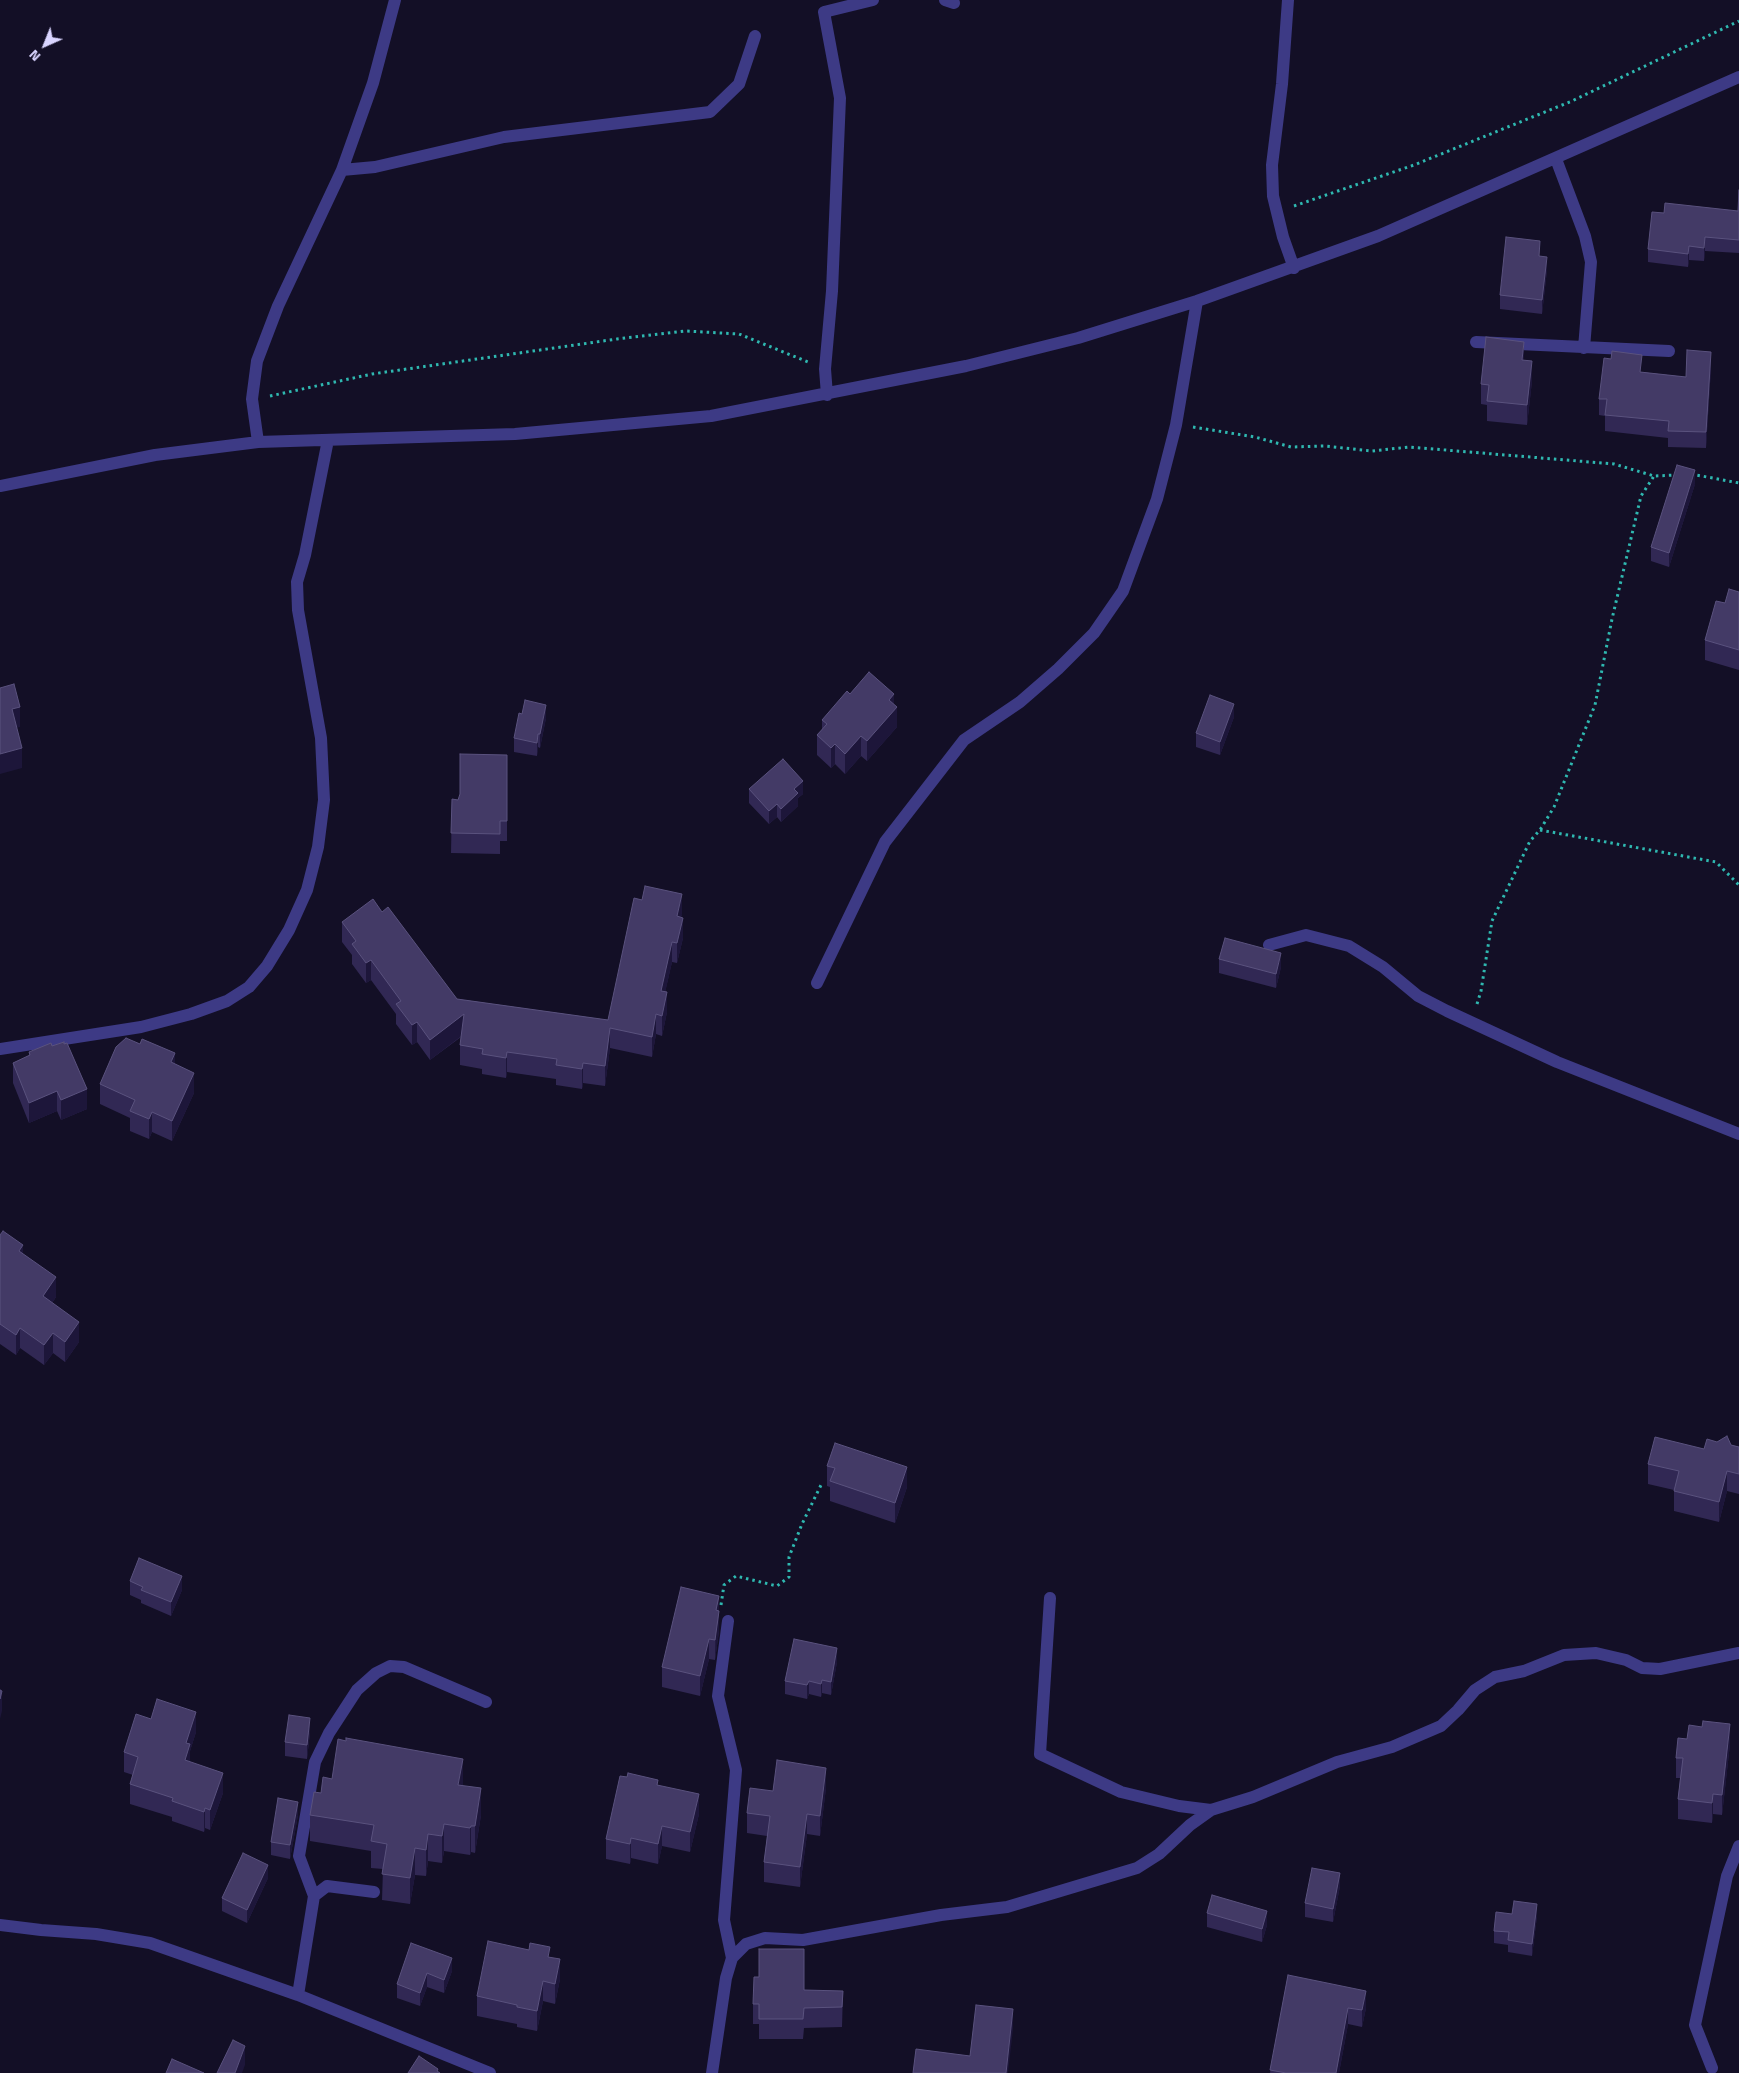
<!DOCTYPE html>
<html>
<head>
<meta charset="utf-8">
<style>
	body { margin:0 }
	#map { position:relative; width:1739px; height:2073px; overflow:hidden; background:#130f26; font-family:"Titillium Web",sans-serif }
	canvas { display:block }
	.north { position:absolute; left:20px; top:20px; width:50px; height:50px; -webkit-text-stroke:4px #130f26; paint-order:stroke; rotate:224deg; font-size:14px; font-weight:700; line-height:20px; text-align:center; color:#d9d4ff }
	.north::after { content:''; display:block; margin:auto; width:18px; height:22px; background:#d9d4ff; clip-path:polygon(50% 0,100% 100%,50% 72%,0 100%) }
</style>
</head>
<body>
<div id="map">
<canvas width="1739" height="2073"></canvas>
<div class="north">N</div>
</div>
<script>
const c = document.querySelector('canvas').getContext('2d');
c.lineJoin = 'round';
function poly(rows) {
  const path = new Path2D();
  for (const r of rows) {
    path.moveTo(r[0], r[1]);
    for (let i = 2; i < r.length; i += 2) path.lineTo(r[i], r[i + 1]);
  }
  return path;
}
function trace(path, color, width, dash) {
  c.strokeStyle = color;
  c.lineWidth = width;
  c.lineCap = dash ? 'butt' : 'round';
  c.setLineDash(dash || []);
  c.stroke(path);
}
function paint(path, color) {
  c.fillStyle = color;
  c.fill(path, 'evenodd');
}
trace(poly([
	[1294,206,1414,165,1572,101,1739,21],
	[270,396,372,374,617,339,685,331,739,334,808,362],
	[1193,427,1255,437,1291,447,1325,446,1372,451,1409,447,1614,464,1654,476,1677,475],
	[1691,474,1739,483],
	[1540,830,1716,862,1739,885],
	[1477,1004,1481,991,1492,921,1530,841,1540,830,1554,807,1595,705,1612,619,1641,496,1654,476],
	[721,1605,724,1585,736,1576,777,1586,789,1577,789,1557,802,1524,822,1483]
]), '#2fb8b0', 3, [2.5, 4]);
trace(poly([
	[945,0,954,3],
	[1288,0,1282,84,1272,165,1273,196,1283,237,1294,268],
	[1556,159,1585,236,1591,262,1584,348],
	[342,170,375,167,504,137,710,112,739,84,755,36],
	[1476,342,1669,351],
	[827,395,825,369,832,291,840,98,824,12,873,0],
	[258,442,252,399,257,361,278,306,342,170,373,83,395,0],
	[0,486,155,455,258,442,515,434,711,416,966,366,1078,338,1197,301,1378,236,1739,77],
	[1269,945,1306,935,1349,946,1383,967,1418,996,1447,1011,1557,1062,1739,1134],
	[817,983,885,842,964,740,1020,702,1058,669,1094,633,1123,591,1157,499,1176,425,1197,301],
	[0,1049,141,1027,191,1014,227,1001,249,987,267,966,289,930,307,890,318,847,324,800,321,738,298,610,297,582,305,555,328,440],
	[1050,1598,1040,1754,1121,1792,1179,1806,1211,1810],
	[728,1621,718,1696,736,1770,724,1920,732,1958],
	[314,1896,299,1856,315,1762,329,1733,357,1690,376,1673,390,1666,404,1667,486,1702],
	[0,1925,41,1930,96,1934,150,1943,298,1995,490,2073],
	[298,1995,314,1896,327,1886,374,1892],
	[1712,2068,1695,2025,1727,1876,1739,1846],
	[712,2073,726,1978,732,1958,746,1944,765,1938,803,1940,941,1915,1007,1907,1137,1868,1159,1854,1190,1825,1211,1810,1253,1797,1337,1762,1392,1747,1441,1726,1458,1710,1475,1690,1495,1677,1524,1671,1564,1655,1596,1653,1626,1660,1642,1668,1660,1669,1739,1653]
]), '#3d3a85', 12);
paint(poly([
	[1739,190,1739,253,1705,251,1704,261,1689,260,1688,267,1648,262,1648,249,1664,213,1738,211],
	[1540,256,1547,270,1542,314,1500,309,1500,295],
	[1524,360,1532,381,1527,425,1487,421,1487,405,1481,404,1481,384],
	[1711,368,1706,448,1668,447,1668,438,1605,431,1605,416,1599,415,1599,399,1641,372,1686,377],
	[1695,484,1669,567,1651,561,1651,547],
	[1739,592,1739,670,1705,660,1705,640],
	[850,694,894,705,897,727,867,761,861,756,845,774,835,764,831,768,817,755,817,735,822,730,822,720],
	[1234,717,1220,755,1196,747,1196,733],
	[546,718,540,748,538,747,537,756,514,752,514,738],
	[507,755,507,841,500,841,500,854,451,853,452,799,458,800],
	[749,789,803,794,798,798,798,806,781,822,777,817,769,824,749,803],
	[382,912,457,999,608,1020,682,914,681,917,683,938,677,963,672,962,665,992,667,1012,662,1036,656,1034,652,1057,610,1048,605,1086,583,1083,582,1089,556,1085,556,1079,507,1072,506,1078,482,1074,482,1069,460,1065,460,1045,461,1037,430,1060,417,1042,412,1045,396,1024,396,1014,371,980,366,983,352,964,352,955,342,942,342,922],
	[1219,959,1281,967,1276,988,1219,973],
	[29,1052,87,1109,61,1120,57,1111,29,1123,13,1083,13,1063,29,1056],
	[175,1064,194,1093,172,1141,152,1132,149,1139,130,1131,130,1118,100,1104,100,1084],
	[0,1235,23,1254,56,1297,52,1303,79,1342,65,1362,53,1353,44,1365,20,1348,16,1355,0,1344],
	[1731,1445,1739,1447,1739,1494,1727,1491,1719,1522,1674,1511,1674,1490,1648,1484,1648,1464,1704,1449],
	[827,1466,907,1487,895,1523,830,1501,830,1487,827,1486],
	[130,1581,182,1590,171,1616,141,1603,141,1600,130,1595],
	[719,1596,719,1631,715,1660,709,1659,700,1696,662,1687,662,1667],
	[837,1662,831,1695,822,1693,821,1697,809,1694,807,1699,785,1694,785,1681],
	[151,1719,196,1732,190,1751,190,1762,223,1793,210,1830,205,1828,204,1832,172,1821,172,1817,130,1804,130,1784,133,1775,124,1772,124,1752],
	[310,1732,307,1759,285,1756,285,1742],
	[1730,1744,1722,1815,1713,1814,1712,1823,1678,1819,1678,1799,1680,1778,1676,1778,1676,1758],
	[332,1779,463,1785,481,1815,475,1853,471,1852,470,1855,444,1851,442,1863,428,1861,426,1876,415,1875,410,1904,382,1900,383,1869,371,1868,371,1851,310,1841,310,1815,321,1793],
	[658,1785,699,1814,690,1852,662,1846,658,1864,631,1858,630,1864,606,1859,606,1839],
	[826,1788,820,1836,807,1834,800,1887,764,1882,764,1862,767,1836,747,1833,747,1813,773,1791],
	[298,1815,290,1859,271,1855,271,1842],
	[268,1878,247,1923,222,1911,222,1898],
	[1340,1886,1333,1922,1305,1917,1305,1903],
	[1207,1913,1267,1925,1262,1942,1207,1927],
	[1537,1916,1532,1956,1508,1952,1508,1945,1494,1943,1494,1931],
	[411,1943,452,1971,444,1993,427,1987,420,2006,397,1998,397,1984],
	[550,1958,560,1979,555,2004,543,2001,537,2031,517,2027,517,2024,477,2016,477,1996],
	[1288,1975,1366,2008,1362,2027,1348,2024,1339,2073,1270,2073],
	[804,1990,843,1991,842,2027,804,2028,803,2039,759,2039,759,2024,753,2024,753,2004]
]), '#312854');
paint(poly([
	[1705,237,1705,251,1704,261,1704,248],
	[1689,246,1689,260,1688,267,1688,254],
	[1547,257,1547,270,1542,314,1542,300],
	[1524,342,1524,362,1522,360],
	[1711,352,1711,368,1706,448,1706,432],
	[1532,361,1532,381,1527,425,1527,405],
	[1695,470,1695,484,1669,567,1669,553],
	[894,694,894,711,897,707,897,727,867,761,867,741,889,700],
	[1234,704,1234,717,1220,755,1220,742],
	[546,705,546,718,540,748,540,734],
	[20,707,20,727,12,729,12,709],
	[538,734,538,747,537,756,537,743],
	[861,736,861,756,845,774,845,754],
	[835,744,835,764,831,768,831,748],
	[22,748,22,768,0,774,0,754],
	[803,781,803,794,798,798,798,806,781,822,781,809,794,789],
	[777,804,777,817,769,824,769,811],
	[682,894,682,914,677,936,677,916],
	[683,918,683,938,677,963,677,943],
	[672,942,672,962,661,1011,661,991],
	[1281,953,1281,967,1276,988,1276,974],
	[371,960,371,980,366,983,366,963],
	[667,992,667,1012,662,1036,662,1016],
	[464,1014,464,1034,430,1060,430,1040],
	[656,1014,656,1034,652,1057,652,1037],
	[417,1022,417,1042,412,1045,412,1025],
	[610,1028,610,1048,605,1086,605,1066],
	[507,1052,507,1072,506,1078,506,1058],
	[175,1053,175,1073,171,1062],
	[583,1063,583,1083,582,1089,582,1069],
	[194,1073,194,1093,172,1141,172,1121],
	[87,1089,87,1109,61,1120,61,1100],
	[57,1091,57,1111,29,1123,29,1103],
	[152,1112,152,1132,149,1139,149,1119],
	[23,1245,23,1265,19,1251],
	[56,1277,56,1297,43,1316,43,1296],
	[79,1322,79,1342,65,1362,65,1342],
	[20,1328,20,1348,16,1355,16,1335],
	[53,1333,53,1353,44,1365,44,1345],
	[907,1467,907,1487,895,1523,895,1503],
	[1727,1471,1727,1491,1719,1522,1719,1502],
	[182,1576,182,1590,171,1616,171,1602],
	[719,1596,719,1631,715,1660,716,1610],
	[709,1639,709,1659,700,1696,700,1676],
	[837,1648,837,1662,831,1695,831,1682],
	[822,1680,822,1693,821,1697,821,1684],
	[809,1681,809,1694,807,1699,807,1685],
	[2,1691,2,1711,0,1719,0,1699],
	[196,1712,196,1732,190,1751,190,1764,185,1760,186,1743],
	[310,1718,310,1732,307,1759,307,1745],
	[1730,1724,1730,1744,1722,1815,1722,1795],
	[463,1759,463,1785,458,1785],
	[826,1768,826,1788,820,1836,820,1816],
	[223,1773,223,1793,210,1830,210,1810],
	[481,1788,481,1815,475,1853,475,1826],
	[699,1794,699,1814,690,1852,690,1832],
	[1713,1794,1713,1814,1712,1823,1712,1803],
	[298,1802,298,1815,290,1859,290,1845],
	[205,1808,205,1828,204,1832,204,1812],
	[807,1814,807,1834,800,1887,800,1867],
	[444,1824,444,1851,442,1863,442,1836],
	[471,1826,471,1852,470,1855,470,1828],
	[662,1826,662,1846,658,1864,658,1844],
	[428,1834,428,1861,426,1876,426,1850],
	[631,1838,631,1858,630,1864,630,1844],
	[415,1848,415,1875,410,1904,410,1878],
	[268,1865,268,1878,247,1923,247,1910],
	[1340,1873,1340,1886,1333,1922,1333,1909],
	[1537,1904,1537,1916,1532,1956,1532,1944],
	[1267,1911,1267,1925,1262,1942,1262,1929],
	[452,1958,452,1971,444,1993,444,1980],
	[560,1959,560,1979,555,2004,555,1984],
	[427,1973,427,1987,420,2006,420,1993],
	[543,1981,543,2001,537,2031,537,2011],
	[1366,1991,1366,2008,1362,2027,1362,2010],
	[1348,2008,1348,2024,1339,2073,1336,2073],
	[1013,2009,1013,2029,1008,2073,1006,2073],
	[245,2046,245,2065,242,2073,235,2073]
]), '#1d163a');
const building = poly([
	[1739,190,1739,240,1705,237,1704,248,1689,246,1688,254,1648,249,1652,212,1664,213,1665,203,1738,211,1739,190],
	[1506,237,1540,241,1539,256,1547,257,1542,300,1500,295,1506,237],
	[1486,337,1524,342,1522,360,1532,361,1527,405,1487,401,1489,385,1481,384,1486,337],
	[1687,350,1711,352,1706,432,1668,431,1669,421,1605,415,1607,399,1599,399,1604,358,1611,359,1612,351,1642,355,1640,372,1686,377,1687,350],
	[1677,465,1695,470,1669,553,1651,547,1677,465],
	[1729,589,1739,592,1739,650,1705,640,1716,601,1725,603,1729,589],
	[869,672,894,694,889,700,897,707,867,741,861,736,845,754,835,744,831,748,817,735,827,724,822,720,847,691,850,694,869,672],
	[14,684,20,707,12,709,22,748,0,754,0,688,14,684],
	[1210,695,1234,704,1220,742,1196,733,1210,695],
	[525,700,546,705,540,734,538,734,537,743,514,738,519,713,522,714,525,700],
	[460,754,507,755,507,821,500,821,500,834,451,833,452,799,458,800,460,794,460,754],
	[783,759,803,781,794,789,798,793,781,809,777,804,769,811,749,789,783,759],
	[645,886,682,894,677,916,683,918,677,943,672,942,661,991,667,992,662,1016,656,1014,652,1037,610,1028,605,1066,583,1063,582,1069,556,1065,557,1059,507,1052,506,1058,482,1054,483,1049,460,1045,464,1014,430,1040,417,1022,412,1025,396,1004,401,1001,371,960,366,963,352,944,356,941,342,922,373,899,382,912,388,907,457,999,608,1020,634,898,642,900,645,886],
	[1225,938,1281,953,1276,974,1219,959,1225,938],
	[126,1038,140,1044,142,1039,175,1053,171,1062,194,1073,172,1121,152,1112,149,1119,130,1111,135,1100,100,1084,116,1047,126,1038],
	[64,1042,64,1044,67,1043,87,1089,61,1100,57,1091,29,1103,13,1063,30,1055,29,1052,51,1043,52,1046,64,1042],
	[3,1231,23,1245,19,1251,56,1277,43,1296,79,1322,65,1342,53,1333,44,1345,20,1328,16,1335,0,1324,0,1235,3,1231],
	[1727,1436,1731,1445,1739,1447,1739,1474,1727,1471,1719,1502,1674,1491,1679,1471,1648,1464,1655,1437,1704,1449,1707,1439,1717,1442,1727,1436],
	[835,1443,907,1467,895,1503,830,1481,835,1468,827,1466,835,1443],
	[139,1558,182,1576,171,1602,141,1590,143,1587,130,1581,139,1558],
	[681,1587,719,1596,716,1610,719,1611,715,1640,709,1639,700,1676,662,1667,681,1587],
	[794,1639,837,1648,831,1682,822,1680,821,1684,809,1681,807,1685,785,1681,794,1639],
	[0,1690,2,1691,0,1699,0,1690],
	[157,1699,196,1712,186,1743,190,1744,185,1760,223,1773,210,1810,205,1808,204,1812,172,1801,173,1798,130,1784,138,1757,124,1752,136,1714,151,1719,157,1699],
	[289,1715,310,1718,307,1745,285,1742,289,1715],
	[1703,1721,1730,1724,1722,1795,1713,1794,1712,1803,1678,1799,1683,1758,1676,1758,1678,1738,1687,1739,1689,1725,1702,1727,1703,1721],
	[346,1738,463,1759,458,1785,481,1788,475,1826,471,1826,470,1828,444,1824,442,1836,428,1834,426,1850,415,1848,410,1878,382,1874,387,1844,371,1841,374,1825,310,1815,314,1792,321,1793,323,1777,332,1779,338,1739,346,1741,346,1738],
	[777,1760,826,1768,820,1816,807,1814,800,1867,764,1862,770,1816,747,1813,750,1788,773,1791,777,1760],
	[628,1773,658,1780,657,1785,699,1794,690,1832,662,1826,658,1844,631,1838,630,1844,606,1839,620,1776,627,1777,628,1773],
	[278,1798,298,1802,290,1845,271,1842,278,1798],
	[243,1853,268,1865,247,1910,222,1898,243,1853],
	[1312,1868,1340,1873,1333,1909,1305,1903,1312,1868],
	[1212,1895,1267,1911,1262,1929,1207,1913,1212,1895],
	[1514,1901,1537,1904,1532,1944,1508,1940,1509,1932,1494,1931,1496,1912,1512,1914,1514,1901],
	[488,1941,529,1950,530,1943,550,1947,548,1957,560,1959,555,1984,543,1981,537,2011,517,2007,517,2005,477,1996,488,1941],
	[411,1943,452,1958,444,1980,427,1973,420,1993,397,1984,411,1943],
	[759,1949,804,1949,804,1990,843,1991,842,2007,804,2008,803,2019,759,2019,759,2004,753,2004,754,1977,759,1977,759,1949],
	[1288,1975,1366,1991,1362,2010,1348,2008,1336,2073,1286,2073,1270,2070,1288,1975],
	[976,2005,1013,2009,1006,2073,913,2073,916,2049,970,2056,976,2005],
	[233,2040,245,2046,235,2073,217,2073,233,2040],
	[419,2056,438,2069,437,2071,440,2073,408,2073,419,2056],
	[172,2059,204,2073,166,2073,172,2059]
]);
paint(building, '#433a66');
trace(building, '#5a527e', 1);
</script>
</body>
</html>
